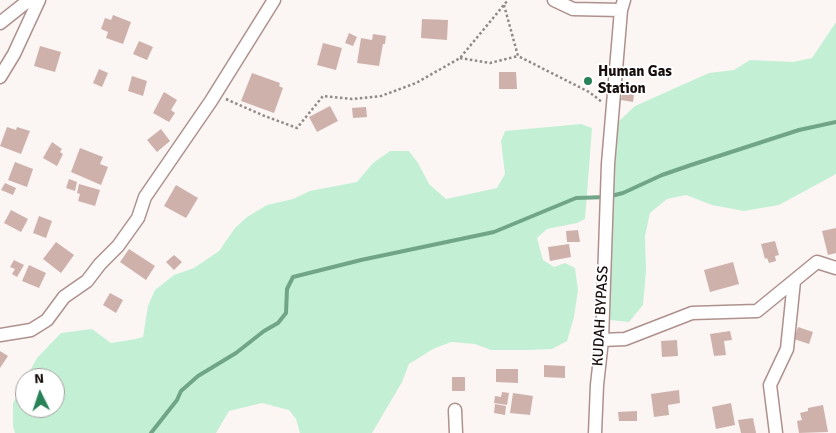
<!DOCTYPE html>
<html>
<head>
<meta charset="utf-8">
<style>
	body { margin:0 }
	#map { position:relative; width:836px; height:433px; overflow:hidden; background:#fbf5f4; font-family:Signika,sans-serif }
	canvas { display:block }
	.north { position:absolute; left:15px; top:368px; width:50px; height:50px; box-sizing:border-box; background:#fff; border:1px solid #a39f9e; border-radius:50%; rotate:356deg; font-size:14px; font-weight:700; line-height:20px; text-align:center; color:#180e0d }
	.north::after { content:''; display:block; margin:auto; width:18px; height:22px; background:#288258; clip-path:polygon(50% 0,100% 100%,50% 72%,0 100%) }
</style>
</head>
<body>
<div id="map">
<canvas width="836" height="433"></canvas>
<div class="north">N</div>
</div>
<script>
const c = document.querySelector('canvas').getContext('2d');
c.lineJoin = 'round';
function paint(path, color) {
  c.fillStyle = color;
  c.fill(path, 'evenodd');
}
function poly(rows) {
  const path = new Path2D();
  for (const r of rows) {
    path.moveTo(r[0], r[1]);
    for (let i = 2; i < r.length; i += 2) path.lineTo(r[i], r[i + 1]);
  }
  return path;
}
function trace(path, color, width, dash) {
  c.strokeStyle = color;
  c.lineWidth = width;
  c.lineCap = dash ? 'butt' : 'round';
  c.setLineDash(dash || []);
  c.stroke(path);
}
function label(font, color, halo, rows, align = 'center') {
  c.font = font + ' Signika,sans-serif';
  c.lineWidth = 4;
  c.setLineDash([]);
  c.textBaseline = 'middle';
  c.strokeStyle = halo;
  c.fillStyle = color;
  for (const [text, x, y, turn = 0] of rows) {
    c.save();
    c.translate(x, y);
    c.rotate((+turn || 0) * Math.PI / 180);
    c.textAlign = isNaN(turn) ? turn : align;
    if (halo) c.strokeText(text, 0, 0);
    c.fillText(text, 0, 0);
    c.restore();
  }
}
paint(poly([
	[836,22,836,174,779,205,744,211,712,205,686,195,667,199,650,213,645,236,646,271,643,305,629,322,610,320,602,305,615,125,635,106,709,73,734,70,750,60,793,62,812,58],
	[581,124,592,128,585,219,577,223,547,229,537,238,543,260,554,267,565,263,575,268,578,290,574,317,567,341,552,349,529,350,491,350,475,344,451,342,433,349,409,364,402,382,372,433,300,433,296,419,289,410,262,403,229,411,216,433,15,433,13,426,13,403,25,381,25,408,55,408,55,378,26,378,37,358,61,333,92,329,111,343,136,339,143,337,148,306,155,290,174,275,194,268,219,251,235,228,247,217,267,205,293,199,310,191,357,182,373,163,390,151,409,151,418,163,429,184,446,199,497,188,505,174,501,141,505,131]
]), '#c3f0d5');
trace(poly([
	[151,433,177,400,181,391,198,376,236,353,264,331,278,323,286,313,287,289,293,277,361,260,494,232,576,198,607,197,623,193,662,175,691,165,799,130,836,122]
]), '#70a687', 4);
paint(poly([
	[113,15,131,22,123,44,106,38,108,32,101,29,105,18,111,20],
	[422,19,448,20,447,40,421,38],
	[349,33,357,37,353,46,345,43],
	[373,34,386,36,385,44,383,44,379,66,357,63,361,38,372,40],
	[139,41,153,47,147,60,133,54],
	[323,43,342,48,336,70,317,65],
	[40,46,61,52,55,72,34,66],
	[99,69,108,73,102,87,93,83],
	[499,72,516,72,517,89,499,89],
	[252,73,280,83,279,86,283,88,274,113,241,101],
	[132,76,147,81,143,96,128,91],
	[624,84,635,87,633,102,621,100],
	[164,92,177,100,171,110,175,113,169,122,153,113],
	[330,106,338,121,317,132,309,117],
	[366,107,367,117,353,118,352,108],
	[7,127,16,130,17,127,30,131,21,154,0,146],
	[161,129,170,141,157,152,147,140],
	[52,142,62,149,60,152,63,154,57,166,43,158],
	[80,148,103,157,100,164,108,167,101,185,71,172],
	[15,162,33,169,27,187,8,180],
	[69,179,77,182,75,191,66,188],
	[5,183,16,188,13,195,1,190],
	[79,184,100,190,95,206,78,201,80,194,77,193],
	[176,185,198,198,186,218,164,206],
	[11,210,28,219,21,232,4,223],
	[39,216,52,221,46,238,33,233],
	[836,228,836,253,828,255,822,231],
	[578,230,580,242,567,242,566,231],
	[775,241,779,255,775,256,776,261,769,263,767,258,765,259,761,244],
	[56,242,74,255,61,273,43,259],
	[569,244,571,257,550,261,548,247],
	[129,249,155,266,146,280,120,262],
	[174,255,182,262,174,270,166,262],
	[14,260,24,265,17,277,12,274,15,269,10,267],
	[733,262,739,284,710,292,704,270],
	[29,265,46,273,39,288,22,281],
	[110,293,123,300,116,313,103,305],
	[798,327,813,332,809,344,794,339],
	[730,331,732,340,724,341,726,355,714,356,710,334],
	[677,340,678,356,662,357,661,341],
	[0,351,8,356,0,368],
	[544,365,565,366,565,378,544,377],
	[496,369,518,369,518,383,496,382],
	[452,377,465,377,465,391,452,391],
	[679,390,680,403,668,405,669,415,654,417,651,394],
	[502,392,509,393,507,405,494,403,495,396,501,397],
	[513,393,533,396,530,415,510,413],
	[731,403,735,425,716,429,712,407],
	[495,404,506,406,505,415,494,413],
	[823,405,828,432,799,433,797,421,802,420,800,413,808,411,808,408],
	[637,411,637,421,619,421,618,412],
	[753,418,756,433,741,433,738,420]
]), '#cfb1ac');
const minor = poly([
	[554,0,573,9,621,10],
	[0,23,29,0],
	[0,77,14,54,39,0],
	[0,335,31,330,47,320,64,297,87,281,100,264,118,246,138,218,145,197,211,101,274,0],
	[602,340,625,339,692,313,757,311,817,262,836,268],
	[455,410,456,433],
	[595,433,597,385,602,340,608,164,621,10,624,0],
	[776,433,770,385,787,349,794,281]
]);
trace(minor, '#ae918d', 15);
trace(poly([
	[504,5,518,56,589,92,602,102],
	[460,58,490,63,518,56],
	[226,99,262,115,297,128,323,96,352,99,381,96,416,83,460,58,508,0]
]), '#918988', 2.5, [2.5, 2.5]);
trace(minor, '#fff', 12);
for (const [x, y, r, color] of [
	[588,81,5,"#288258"]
]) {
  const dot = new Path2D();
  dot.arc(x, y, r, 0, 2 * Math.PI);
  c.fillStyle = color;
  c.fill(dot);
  trace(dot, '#fff', 2);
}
label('bold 15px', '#180e0d', '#fff', [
	["Human Gas",598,72],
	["Station",598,89]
], 'left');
label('15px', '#180e0d', '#fff', [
	["KUDAH BYPASS",601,316,-87]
]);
</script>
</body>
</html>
